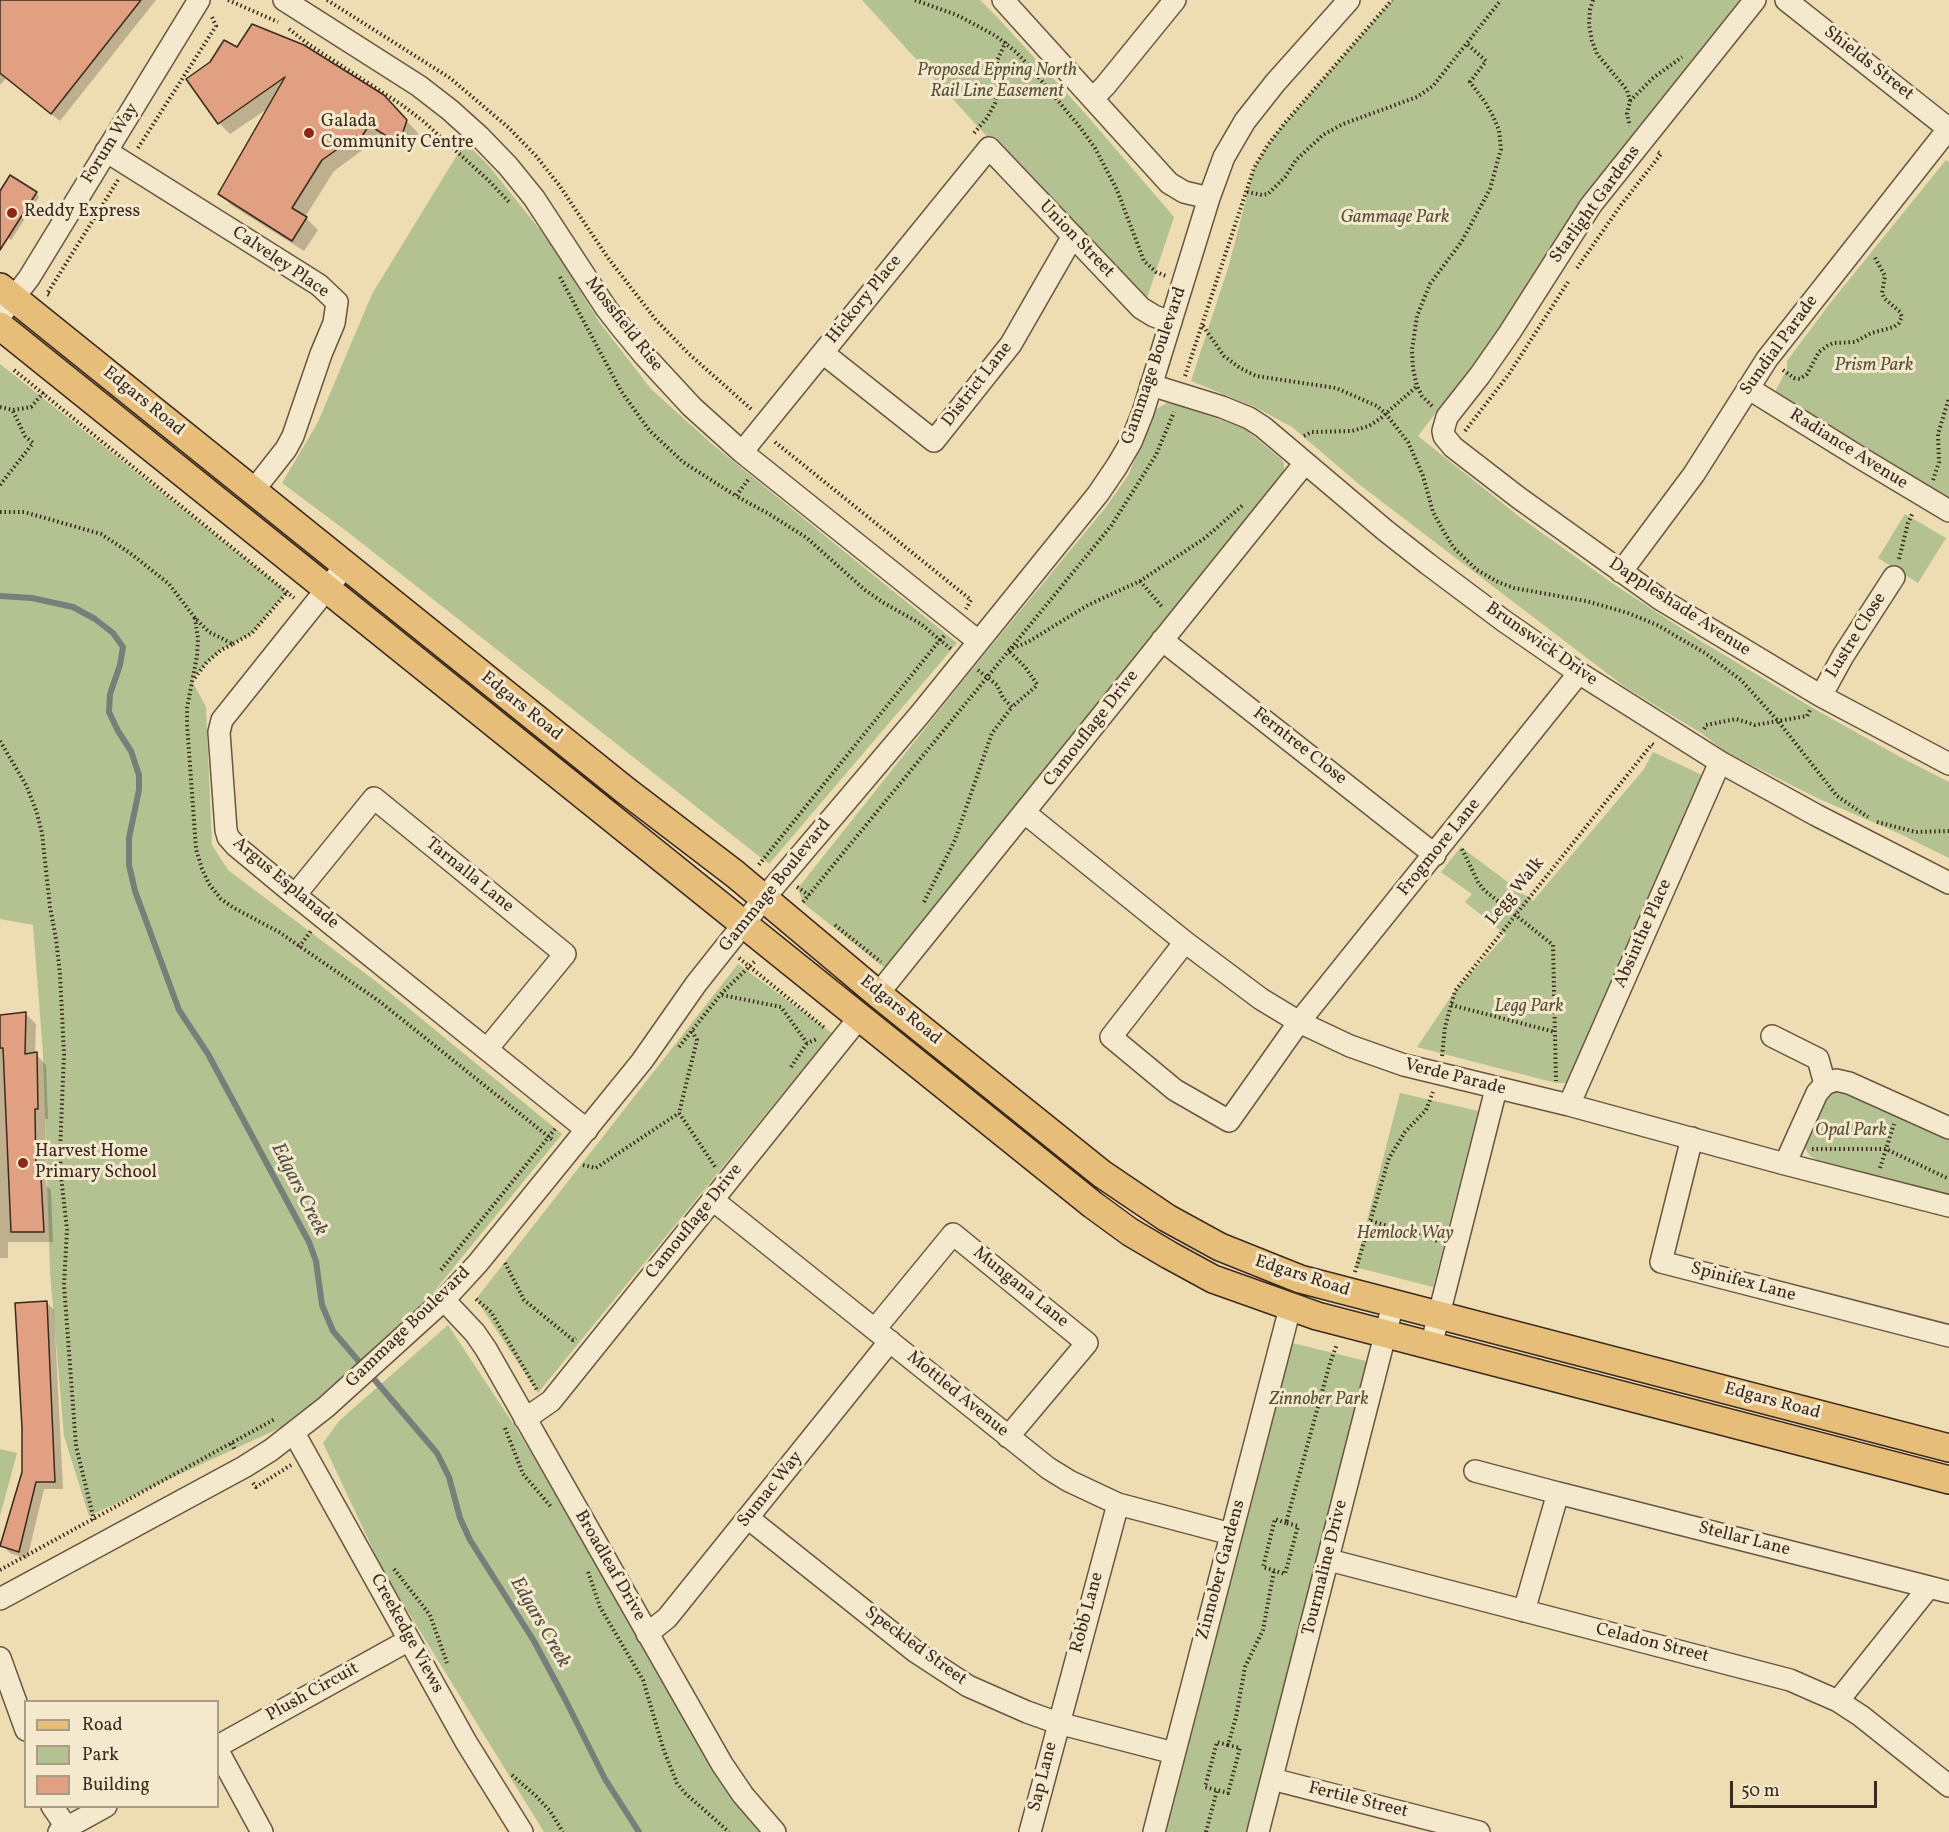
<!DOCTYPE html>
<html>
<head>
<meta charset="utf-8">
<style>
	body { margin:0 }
	#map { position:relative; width:1949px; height:1832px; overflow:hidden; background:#eedcb2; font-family:Vollkorn,serif }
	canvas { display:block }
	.legend { position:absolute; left:24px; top:1700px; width:195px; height:108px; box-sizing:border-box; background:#f4e8cd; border:2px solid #aa9c87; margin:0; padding:8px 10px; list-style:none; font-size:18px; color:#3b2a1d }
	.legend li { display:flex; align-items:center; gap:12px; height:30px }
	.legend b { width:30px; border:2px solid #aa9c87 }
	.scale { position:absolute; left:1730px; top:1781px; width:147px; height:27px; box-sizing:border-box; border:3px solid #3b2a1d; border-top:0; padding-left:8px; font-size:18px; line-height:21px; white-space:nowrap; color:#3b2a1d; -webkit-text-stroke:4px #f4e8cd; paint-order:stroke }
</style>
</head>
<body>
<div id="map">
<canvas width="1949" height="1832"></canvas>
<ul class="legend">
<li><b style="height:8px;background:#e7be79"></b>Road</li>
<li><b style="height:16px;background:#b3c290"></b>Park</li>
<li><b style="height:16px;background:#e0a081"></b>Building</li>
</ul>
<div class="scale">50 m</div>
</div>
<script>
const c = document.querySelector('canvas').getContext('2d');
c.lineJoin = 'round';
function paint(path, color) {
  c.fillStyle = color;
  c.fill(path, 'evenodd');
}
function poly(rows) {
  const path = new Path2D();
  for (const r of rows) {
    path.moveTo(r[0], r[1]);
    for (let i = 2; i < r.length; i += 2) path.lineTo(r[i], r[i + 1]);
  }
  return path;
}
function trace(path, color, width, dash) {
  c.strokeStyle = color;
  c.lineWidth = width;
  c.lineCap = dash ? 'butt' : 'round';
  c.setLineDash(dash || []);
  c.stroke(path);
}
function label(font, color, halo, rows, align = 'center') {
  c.font = font + ' Vollkorn,serif';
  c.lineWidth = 6;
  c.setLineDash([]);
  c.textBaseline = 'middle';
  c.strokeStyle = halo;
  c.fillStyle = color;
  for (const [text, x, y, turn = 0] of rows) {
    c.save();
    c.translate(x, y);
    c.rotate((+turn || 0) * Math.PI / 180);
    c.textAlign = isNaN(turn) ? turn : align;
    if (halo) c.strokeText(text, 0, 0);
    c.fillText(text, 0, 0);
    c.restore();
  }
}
paint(poly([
	[862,0,980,0,998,18,1083,111,1174,217,1145,304,981,130],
	[1392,0,1739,0,1739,3,1599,178,1565,225,1495,336,1418,436,1521,518,1612,583,1699,640,1811,707,1902,758,1949,782,1949,858,1898,833,1817,798,1726,752,1701,733,1625,687,1360,485,1292,427,1255,407,1191,381,1229,265,1254,168,1267,146,1284,124],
	[465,142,489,166,552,245,600,323,651,389,712,444,957,643,769,864,349,533,282,483,318,422,372,294],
	[1946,160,1949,162,1949,498,1775,392,1787,369,1787,361,1831,302],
	[0,364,287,592,252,633,221,650,207,662,192,681,206,707,212,845,228,870,378,983,562,1134,424,1304,293,1422,89,1516,64,1436,50,1272,43,1054,33,925,0,919],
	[1170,401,1245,429,1281,459,1284,463,1284,476,886,969,803,903,798,888,974,667,1106,507,1129,474,1155,410],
	[1905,514,1946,538,1918,583,1878,558],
	[1653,752,1704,776,1567,1083,1556,1083,1417,1047,1455,991,1506,935,1465,902,1472,894,1441,872,1461,847,1533,901,1644,769],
	[738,964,832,1033,538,1393,476,1299],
	[1836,1089,1846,1090,1949,1136,1949,1195,1819,1161,1810,1156,1805,1148,1807,1137,1828,1092],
	[1400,1093,1478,1111,1433,1287,1355,1267],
	[448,1325,516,1428,762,1832,544,1832,384,1573,323,1443,339,1421],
	[1292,1343,1370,1362,1248,1832,1166,1832],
	[0,1449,17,1453,0,1516]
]), '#b3c290');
paint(poly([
	[0,0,156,0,60,121,6,78,0,85],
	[238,49,383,96,418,133,411,155,381,135,373,149,368,146,334,171,305,217,318,230,304,251,231,205,220,193,270,107,230,134,219,123],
	[36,193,39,197,11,240,0,233,0,194],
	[26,1014,36,1024,35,1053,46,1065,48,1119,45,1119,46,1185,51,1190,53,1242,8,1242,8,1258,0,1258,0,1016],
	[46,1302,54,1310,63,1489,44,1489,27,1559,10,1553,2,1545,23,1472]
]), '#0003');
trace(poly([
	[0,596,32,598,73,607,95,619,113,633,123,647,120,665,110,694,109,712,118,731,131,751,139,775,139,790,129,838,129,865,135,891,179,1010,208,1054,309,1242,316,1261,322,1305,333,1331,437,1453,449,1477,460,1518,470,1540,534,1641,565,1699,605,1779,639,1832]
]), '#777f7a', 6);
const building = poly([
	[0,0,141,0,51,114,0,73,0,0],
	[252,24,304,45,384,95,407,120,399,144,369,125,361,138,356,136,322,160,292,208,307,217,292,241,218,194,285,77,218,124,186,79,210,62,224,40,237,47,252,24],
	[10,175,37,192,0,250,0,191,10,175],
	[26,1012,25,1054,37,1052,38,1109,35,1109,36,1178,41,1178,44,1232,11,1232,3,1048,0,1048,0,1015,26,1012],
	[47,1301,55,1482,36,1482,19,1552,0,1546,22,1472,22,1428,15,1303,47,1301]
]);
paint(building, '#e0a081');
trace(building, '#3b2a1d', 1.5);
const minor = poly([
	[284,0,419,86,450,110,480,137,508,166,534,198,606,308,620,326,643,354,692,407,742,452,978,641],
	[1003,0,1169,183,1184,192,1209,198],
	[1755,0,1591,205,1510,332,1480,375,1447,417,1443,431,1444,436,1453,447,1519,498,1660,599,1821,696,1949,764],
	[1786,0,1949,129],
	[1093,98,1105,86,1175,0],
	[106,151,319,285,337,302,334,323,321,354,293,436,286,449,253,491],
	[0,316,29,278,199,0],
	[823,353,934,441,1011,344,1073,236],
	[1151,385,1222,407,1249,418,1263,427,1386,531,1428,564,1504,621,1579,673,1720,762,1816,815,1949,883],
	[1748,388,1859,457,1949,511],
	[742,452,989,148,1141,308,1154,316,1171,322],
	[345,566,222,720,219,732,226,830,228,837,236,846,295,895,587,1130],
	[1621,572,1694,474,1767,359,1949,128],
	[1162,640,1435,855],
	[1821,696,1843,656,1894,577],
	[1025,813,1185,942,1261,999,1299,1022,1350,1046,1404,1065,1569,1105,1785,1164,1949,1206],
	[295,895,374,798,565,954,487,1049],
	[1185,942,1111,1037,1175,1090,1229,1121,1299,1022,1579,673],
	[878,994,1305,463],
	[1772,1036,1818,1059,1825,1084],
	[1569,1105,1720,762],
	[1692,1138,1661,1262,1949,1336],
	[1785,1164,1817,1093,1825,1084,1836,1080,1849,1083,1949,1128],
	[713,1200,1048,1468,1069,1481,1118,1504,1231,1534],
	[444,1300,475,1333,486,1349,722,1764,743,1795,775,1832],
	[875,1329,953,1234,1087,1343,1008,1437],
	[1431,1346,1496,1089],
	[525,1419,551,1401,859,1018],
	[294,1433,466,1742,522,1832],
	[1475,1471,1558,1493],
	[748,1518,916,1652,968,1686,1027,1712,1058,1723,1174,1753],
	[1329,1560,1790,1680,1838,1701,1861,1716,1949,1786],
	[1929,1587,1949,1592],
	[0,1599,244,1467,271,1450,326,1407,444,1300,478,1263,642,1061,696,984,765,897,921,713,1098,494,1117,466,1131,442,1143,412,1209,198,1224,157,1245,121,1275,83,1349,0],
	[1524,1611,1558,1493,1929,1587,1838,1701],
	[647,1634,667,1618,890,1341],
	[0,1658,26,1730],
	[218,1746,409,1640],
	[218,1751,262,1832],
	[1272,1779,1479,1832],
	[52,1806,67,1828],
	[59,1832,106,1806],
	[1030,1832,1118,1504],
	[1154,1832,1290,1308],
	[1258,1832,1393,1304]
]);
const major = poly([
	[0,287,625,790,735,874,878,994,1102,1174,1167,1218,1220,1247,1300,1279,1949,1448],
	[0,326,1093,1205,1130,1232,1169,1255,1213,1279,1317,1316,1949,1480]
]);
trace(minor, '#685642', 24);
trace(major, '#3b2a1d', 30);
trace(poly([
	[228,0,278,22],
	[327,0,450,78,509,128,536,156,559,185,608,258,656,320,688,353,751,409],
	[915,0,957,15,996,36,1016,52,1030,67,1079,126,1095,148,1117,190,1144,261,1156,272,1166,276],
	[1593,0,1590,10,1589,24,1592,41,1597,54,1627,90,1630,101,1627,114,1630,126],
	[289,29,308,44,402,105,423,121,487,179,509,202],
	[1630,101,1653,78,1682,57],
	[974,133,987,118,995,103,998,86,997,61,1006,41],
	[138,148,216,26,212,17],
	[1247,192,1262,195,1268,194,1285,177,1296,160,1323,135,1343,124,1417,97,1433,86,1501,0],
	[1577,268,1621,205,1661,154,1658,152],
	[560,277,621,391,649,430,683,462,736,496],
	[49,295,47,294,118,180],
	[1203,326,1224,356,1240,368,1256,376,1336,388,1377,406,1386,414,1408,442,1423,476,1433,512,1444,532,1454,548,1477,570,1498,582,1514,588,1586,601,1628,613,1657,625,1705,653,1741,680,1778,721,1837,796,1868,817],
	[14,370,294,598],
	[1783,370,1794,378,1800,379,1807,374,1819,352,1827,346,1833,343,1855,342,1871,333,1894,327,1899,323,1902,317,1900,312,1884,298,1882,293,1885,276,1874,256],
	[1185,376,1254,168,1267,146,1284,124,1392,0],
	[1432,406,1422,396,1417,386,1413,369,1412,350,1417,316,1430,284,1462,241,1490,189,1501,149,1499,130,1493,116,1485,102,1470,82,1486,61,1467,44],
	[0,407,13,410,31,407,45,391],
	[1465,431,1509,374,1568,282],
	[1304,436,1312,432,1352,431,1369,426,1381,418,1417,386],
	[775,442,971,600,966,609],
	[748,480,736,496,769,514,807,538,865,590,884,603,921,624,940,640,757,867],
	[1933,480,1939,462,1938,434,1949,398],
	[0,485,33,443,25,436,13,411],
	[0,512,24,512,101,534,130,553,169,584,195,618,209,632,233,644,221,650,207,662,193,680],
	[1899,559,1908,523,1913,512],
	[1140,581,1163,608],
	[195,618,198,639,197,656,187,708,187,724,196,849,202,869,209,884,221,899,234,908,279,932,379,1001,554,1141],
	[944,636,940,640,951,649],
	[233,644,252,633,288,591],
	[978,670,997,685,1003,698,1012,707,1035,687,1037,684,1025,667,1008,650,1028,642,1088,605,1140,581,1205,538,1244,504],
	[1704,729,1706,725,1736,719,1755,725,1807,716,1810,710],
	[0,741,26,785,36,810,42,833,50,907,56,939,60,974,64,1054,60,1151,61,1176,67,1230,64,1285,76,1446,94,1520],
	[1877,822,1916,832,1949,831],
	[1462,849,1478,882,1484,890,1553,945,1556,1081],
	[797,887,809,895],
	[803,902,1111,526,1156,455,1174,412],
	[924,902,955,840,992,733,1012,707],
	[835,925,881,962],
	[299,947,311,931],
	[739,958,826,1029],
	[722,995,781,1007,807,1043,817,1039],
	[1451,1005,1555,1032],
	[692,1031,697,1040,679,1113,716,1168],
	[679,1047,721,994,755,961],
	[1442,1056,1445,1027,1455,991,1652,744,1655,746],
	[791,1067,807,1043],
	[1812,1149,1886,1149,1949,1179],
	[583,1165,596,1168,679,1113],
	[1880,1168,1894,1124],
	[1371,1221,1438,1241],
	[505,1263,524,1300,573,1340,576,1338],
	[441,1270,555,1129],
	[1355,1272,1389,1158,1405,1132,1426,1110,1433,1092],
	[476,1299,491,1312,537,1390],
	[505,1428,523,1474,552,1508],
	[232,1443,235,1451],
	[253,1483,256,1487,291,1465],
	[1286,1523,1275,1519,1263,1567,1285,1574,1298,1526,1286,1523,1330,1363,1337,1344],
	[394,1569,430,1615,447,1663],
	[0,1570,275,1419],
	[588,1572,600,1607,643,1680,664,1751,677,1783,685,1793,729,1832],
	[1228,1745,1217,1742,1205,1787,1228,1793,1240,1748,1228,1745,1236,1717,1245,1667,1263,1630,1274,1570],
	[512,1775,536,1796,550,1811,563,1832],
	[1206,1832,1217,1790]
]), '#3b2a1d', 4, [1.5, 3]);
trace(minor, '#f4e8cd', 21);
trace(major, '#e7be79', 27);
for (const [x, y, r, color] of [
	[309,133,6,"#8f2418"],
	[12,213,6,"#8f2418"],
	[23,1163,6,"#8f2418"]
]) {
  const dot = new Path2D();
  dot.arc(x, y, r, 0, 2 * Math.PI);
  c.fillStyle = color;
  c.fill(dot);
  trace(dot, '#f4e8cd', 2);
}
label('18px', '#3b2a1d', '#f4e8cd', [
	["Shields Street",1868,64,38],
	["Forum Way",111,144,-58],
	["Starlight Gardens",1596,205,-54],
	["Union Street",1076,240,46],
	["Calveley Place",280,263,34],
	["Hickory Place",865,300,-51],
	["Mossfield Rise",623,325,52],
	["Sundial Parade",1780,346,-54],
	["Gammage Boulevard",1155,366,-71],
	["District Lane",978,385,-52],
	["Edgars Road",143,402,39],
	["Radiance Avenue",1848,450,32],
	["Dappleshade Avenue",1679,608,33],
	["Lustre Close",1857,636,-58],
	["Brunswick Drive",1541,645,35],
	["Edgars Road",521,707,39],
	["Camouflage Drive",1092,729,-52],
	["Ferntree Close",1299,747,38],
	["Frogmore Lane",1440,848,-51],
	["Tarnalla Lane",469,876,39],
	["Argus Esplanade",285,884,40],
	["Gammage Boulevard",776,886,-51],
	["Legg Walk",1516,892,-51],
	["Absinthe Place",1644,934,-66],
	["Edgars Road",900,1011,39],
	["Verde Parade",1455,1078,14],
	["Camouflage Drive",695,1222,-51],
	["Edgars Road",1302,1277,18],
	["Spinifex Lane",1743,1283,15],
	["Mungana Lane",1020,1288,39],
	["Gammage Boulevard",409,1328,-44],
	["Mottled Avenue",957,1395,39],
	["Edgars Road",1772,1402,15],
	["Sumac Way",771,1490,-51],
	["Stellar Lane",1744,1540,14],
	["Broadleaf Drive",609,1566,60],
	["Tourmaline Drive",1326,1568,-76],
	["Zinnober Gardens",1222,1570,-75],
	["Robb Lane",1088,1613,-75],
	["Creekedge Views",406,1634,61],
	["Celadon Street",1652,1644,14],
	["Speckled Street",915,1647,36],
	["Plush Circuit",313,1693,-29],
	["Sap Lane",1044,1777,-76],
	["Fertile Street",1358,1801,14]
]);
label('italic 18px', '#59503a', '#f4e8cd', [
	["Proposed Epping North",997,72],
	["Rail Line Easement",997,93],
	["Gammage Park",1395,219],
	["Prism Park",1874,367],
	["Legg Park",1529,1008],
	["Opal Park",1851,1132],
	["Hemlock Way",1405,1235],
	["Zinnober Park",1319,1401]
]);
label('18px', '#3b2a1d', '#f4e8cd', [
	["Galada",321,123],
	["Community Centre",321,144],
	["Reddy Express",24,213],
	["Harvest Home",35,1153],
	["Primary School",35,1174]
], 'left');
label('italic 20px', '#544e44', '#f4e8cd', [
	["Edgars Creek",298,1190,63],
	["Edgars Creek",539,1623,60]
]);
</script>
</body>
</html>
